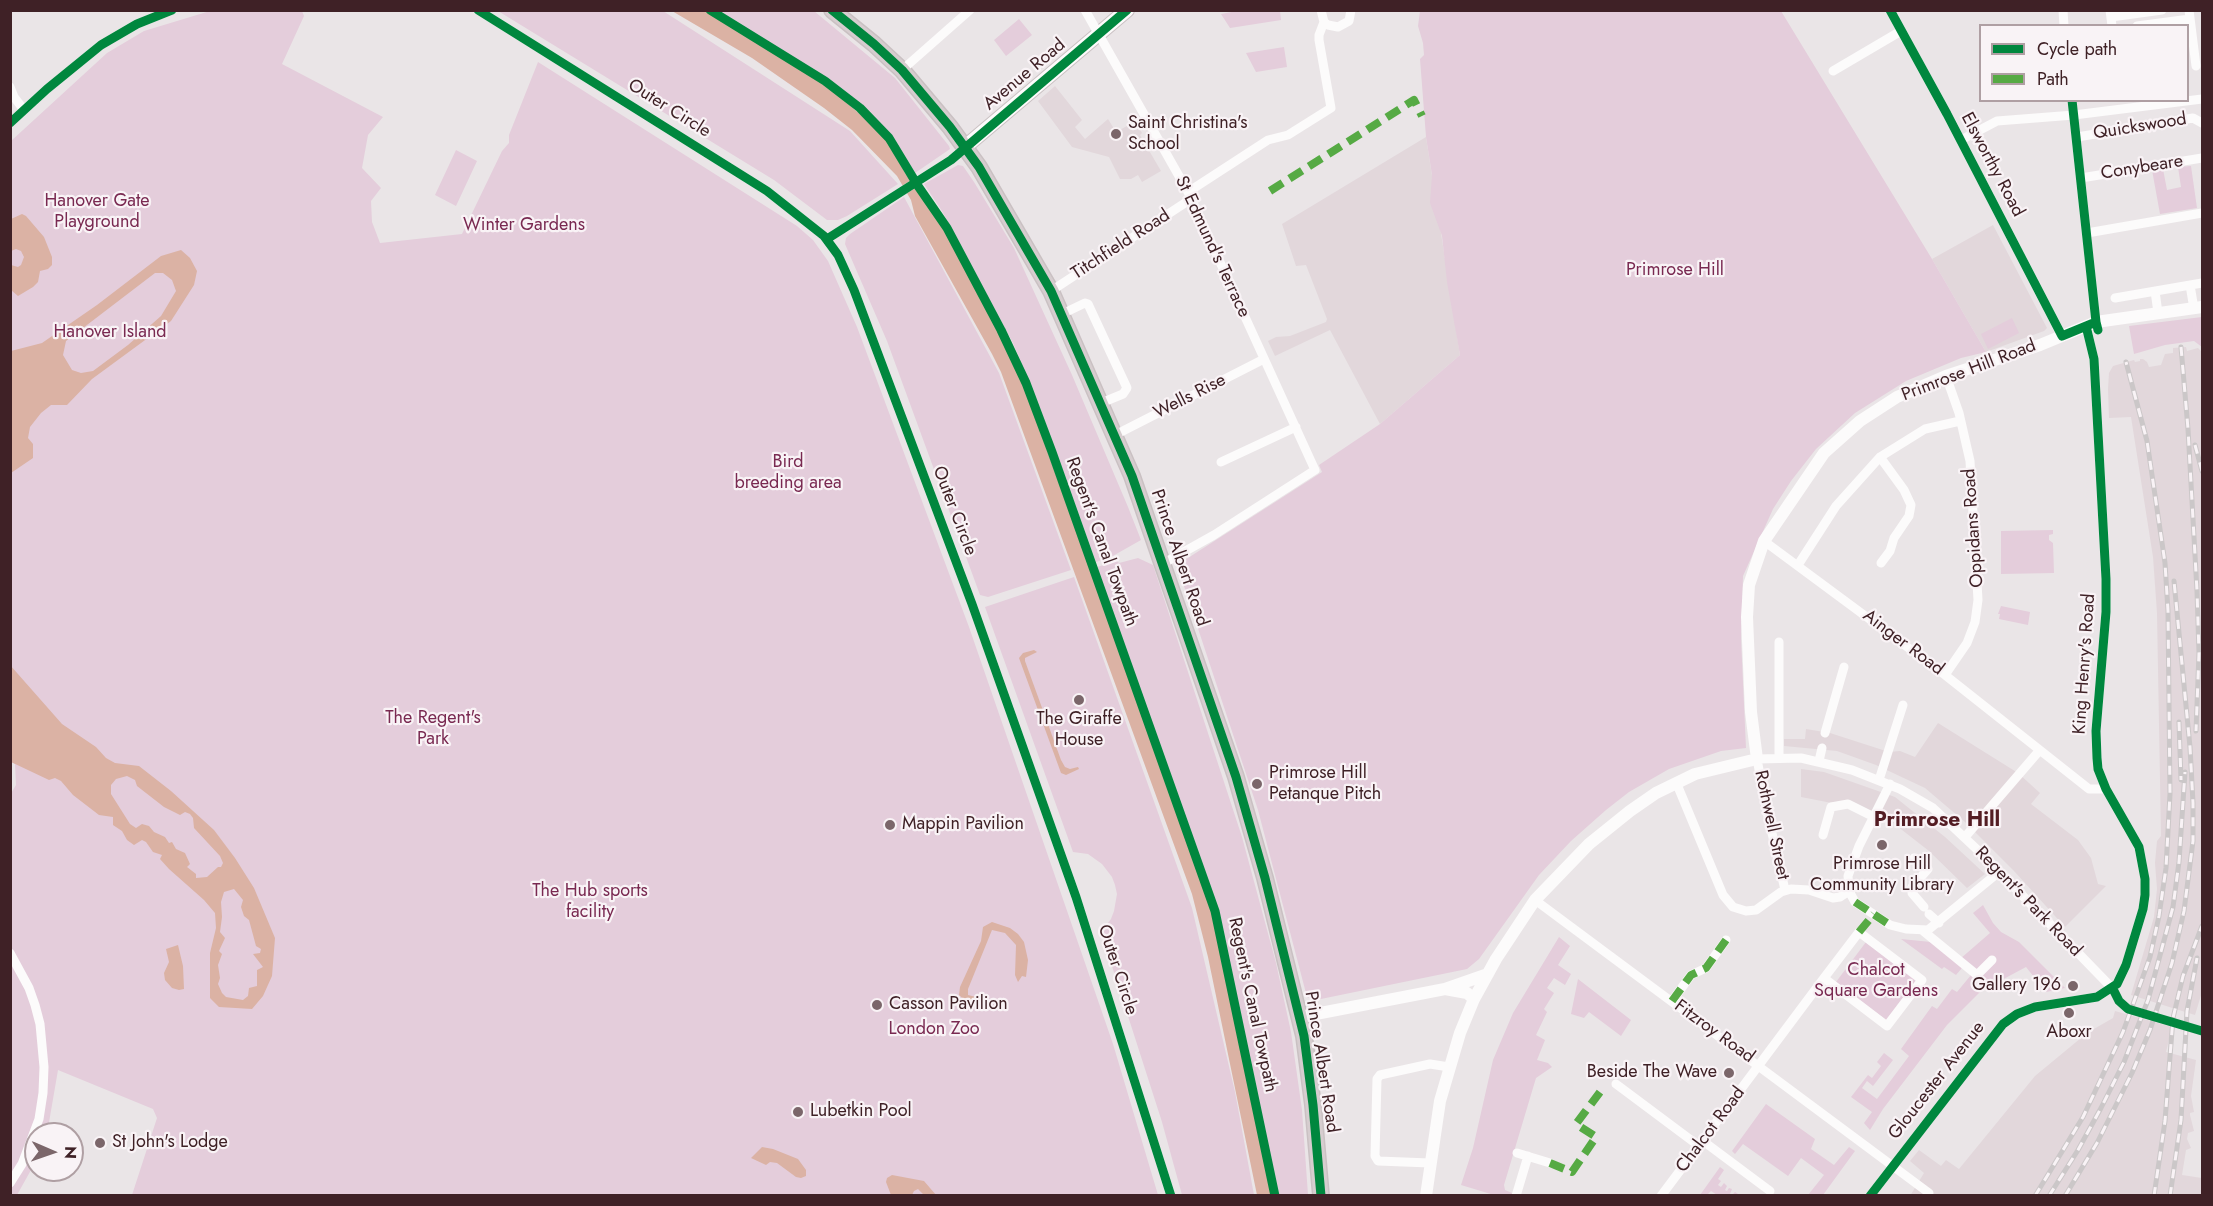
<!DOCTYPE html>
<html>
<head>
<meta charset="utf-8">
<style>
	body { margin:0 }
	#map { position:relative; width:2213px; height:1206px; overflow:hidden; background:#eae5e7; font-family:Jost,sans-serif }
	canvas { display:block }
	.frame { position:absolute; inset:0; border:12px solid #3f2126; pointer-events:none }
	.legend { position:absolute; left:1979px; top:24px; width:210px; height:78px; box-sizing:border-box; background:#f9f3f6; border:2px solid #af9fa3; margin:0; padding:8px 10px; list-style:none; font-size:18px; color:#3f2126 }
	.legend li { display:flex; align-items:center; gap:12px; height:30px }
	.legend b { width:30px; border:2px solid #af9fa3 }
	.north { position:absolute; left:24px; top:1122px; width:60px; height:60px; box-sizing:border-box; background:#f9f3f6; border:2px solid #af9fa3; border-radius:50%; rotate:92deg; font-size:16px; font-weight:700; line-height:24px; text-align:center; color:#3f2126 }
	.north::after { content:''; display:block; margin:auto; width:21px; height:27px; background:#7b666a; clip-path:polygon(50% 0,100% 100%,50% 72%,0 100%) }
</style>
</head>
<body>
<div id="map">
<canvas width="2213" height="1206"></canvas>
<div class="frame"></div>
<ul class="legend">
<li><b style="height:8px;background:#00873e"></b>Cycle path</li>
<li><b style="height:8px;background:#56aa44"></b>Path</li>
</ul>
<div class="north">N</div>
</div>
<script>
const c = document.querySelector('canvas').getContext('2d');
c.lineJoin = 'round';
function paint(path, color) {
  c.fillStyle = color;
  c.fill(path, 'evenodd');
}
function poly(rows) {
  const path = new Path2D();
  for (const r of rows) {
    path.moveTo(r[0], r[1]);
    for (let i = 2; i < r.length; i += 2) path.lineTo(r[i], r[i + 1]);
  }
  return path;
}
function trace(path, color, width, dash) {
  c.strokeStyle = color;
  c.lineWidth = width;
  c.lineCap = dash ? 'butt' : 'round';
  c.setLineDash(dash || []);
  c.stroke(path);
}
function label(font, color, halo, rows, align = 'center') {
  c.font = font + ' Jost,sans-serif';
  c.lineWidth = 4.5;
  c.setLineDash([]);
  c.textBaseline = 'middle';
  c.strokeStyle = halo;
  c.fillStyle = color;
  for (const [text, x, y, turn = 0] of rows) {
    c.save();
    c.translate(x, y);
    c.rotate((+turn || 0) * Math.PI / 180);
    c.textAlign = isNaN(turn) ? turn : align;
    if (halo) c.strokeText(text, 0, 0);
    c.fillText(text, 0, 0);
    c.restore();
  }
}
paint(poly([
	[1055,86,1082,120,1075,127,1085,139,1108,119,1116,132,1136,121,1142,133,1140,135,1161,171,1142,182,1138,175,1131,179,1120,179,1109,157,1072,147,1038,101],
	[1426,137,1460,355,1380,424,1330,330,1275,356,1268,341,1276,337,1290,336,1326,322,1327,319,1306,265,1296,266,1282,224],
	[1993,225,2047,328,2044,331,1986,352,1932,259],
	[2186,347,2187,351,2198,348,2202,352,2202,992,2195,1015,2131,995,2154,917,2157,889,2155,863,2157,841,2161,836,2157,613,2153,557,2131,417,2109,418,2108,389,2109,373,2113,366,2134,360,2135,362,2140,361,2140,359,2143,359,2147,362,2149,367,2161,365,2165,354,2173,353,2173,348],
	[1938,723,2018,773,2040,793,2031,804,2078,840,2091,858,2098,884,2106,886,2065,927,2014,871,1965,822,1925,788,1876,765,1837,751,1784,746,1784,739,1805,739,1806,729,1830,733,1889,752,1900,751,1915,757],
	[1801,769,1824,772,1895,797,1945,837,1985,874,1967,888,1929,851,1888,819,1847,802,1837,804,1801,797],
	[2115,1011,2172,1027,2166,1052,2196,1060,2191,1096,2194,1112,2190,1113,2190,1115,2194,1131,2188,1133,2187,1139,2191,1148,2186,1150,2182,1175,2202,1178,2202,1195,1910,1196,1924,1173,1910,1161,1919,1150,1941,1166,1946,1160,1959,1169,2035,1076,2087,1033,2113,1018]
]), '#e2d7db');
paint(poly([
	[210,11,302,11,304,16,282,64,383,117,368,135,362,168,381,188,371,201,372,222,380,243,462,234,502,151,509,143,509,135,538,62,797,226,813,240,828,261,857,327,969,627,1113,1044,1158,1195,132,1195,157,1118,153,1109,58,1070,47,1134,36,1134,36,1161,17,1195,11,1195,10,795,16,785,15,764,11,762,11,141,107,53,144,31],
	[597,11,605,12,607,10,663,11,850,131,898,184,847,216,838,220,827,220,774,180,498,11],
	[716,11,814,11,895,78,949,146,950,149,915,173,890,134,845,94,806,66],
	[1237,11,1280,11,1281,20,1230,28,1221,14],
	[1420,11,1781,11,1932,259,1986,352,1961,358,1906,381,1855,413,1816,449,1791,481,1773,509,1743,576,1741,639,1746,748,1721,751,1669,769,1629,792,1606,810,1571,841,1539,875,1479,959,1467,969,1316,1000,1307,997,1258,810,1177,565,1322,472,1319,465,1380,424,1460,355,1447,282,1442,236,1430,203,1432,175,1426,137,1420,59,1424,55,1423,43,1418,26],
	[1019,19,1032,35,1006,56,994,40],
	[1284,47,1287,67,1256,72,1246,53],
	[456,150,477,161,456,206,435,195],
	[958,165,963,166,974,182,1014,248,1072,375,1128,507,1141,540,1111,557,1096,562,1040,408,1013,343,942,211,924,184],
	[2191,166,2197,208,2160,214,2152,170,2163,169,2167,190,2181,187,2178,167],
	[904,197,999,373,1071,570,988,597,980,595,887,341,845,244,846,238,850,234],
	[2202,317,2202,347,2194,341,2165,345,2134,354,2129,326],
	[2012,318,2019,333,1988,349,1981,334],
	[2053,530,2053,534,2049,535,2049,540,2053,543,2054,573,2001,574,2001,531],
	[1138,558,1153,565,1242,837,1276,963,1291,1032,1302,1110,1308,1195,1278,1195,1218,912,1097,567,1117,561,1119,563],
	[1074,577,1192,908,1235,1092,1254,1195,1182,1195,1162,1122,1101,932,1111,919,1114,911,1117,894,1115,885,1112,877,1102,864,1088,854,1073,852,985,607],
	[2001,606,2030,612,2028,625,1999,619,2000,614,1998,614],
	[1983,905,1993,923,2001,932,2019,942,2065,988,2046,992,2026,967,1981,991,1947,1025,1883,1109,1870,1130,1864,1123,1872,1112,1851,1097,1868,1075,1872,1078,1881,1066,1877,1062,1884,1053,1893,1060,1873,1086,1867,1081,1862,1088,1877,1099,1909,1056,1901,1049,1932,1006,1937,1009,1952,989,1957,992,1971,975,1962,968,1956,975,1944,967,1942,969,1901,939,1941,943,1960,959,1990,933,1973,913],
	[1559,937,1570,946,1558,965,1571,974,1565,985,1554,978,1547,988,1554,993,1544,1009,1547,1012,1536,1035,1545,1040,1537,1060,1548,1063,1552,1067,1536,1078,1504,1185,1505,1190,1512,1193,1511,1195,1494,1195,1461,1185,1473,1148,1493,1060,1513,1013],
	[1866,942,1916,980,1886,1020,1836,982],
	[1578,979,1631,1020,1621,1036,1589,1012,1584,1018,1571,1014],
	[1766,1104,1815,1139,1811,1149,1834,1165,1849,1147,1855,1151,1823,1195,1808,1195,1824,1175,1801,1158,1788,1176,1743,1144,1735,1154,1732,1151],
	[1720,1167,1724,1170,1718,1179,1721,1181,1718,1185,1721,1187,1724,1183,1727,1186,1725,1190,1727,1191,1729,1188,1732,1189,1730,1194,1732,1195,1735,1192,1738,1194,1737,1195,1717,1195,1711,1191,1707,1195,1700,1195]
]), '#e4cddb');
paint(poly([
	[672,11,706,11,742,31,825,84,877,129,889,143,905,173,934,212,1006,344,1019,373,1214,911,1274,1195,1257,1195,1208,957,1192,894,1001,372,992,354,915,216,911,200,897,176,852,130,824,108,752,58],
	[22,214,26,216,44,237,52,257,52,265,48,269,40,271,38,282,33,287,18,296,11,290,11,265,18,267,21,265,24,257,21,251,16,249,11,251,11,219],
	[181,250,190,258,197,271,194,285,171,321,92,379,67,405,51,405,41,413,30,427,28,438,33,444,33,458,11,473,11,351,42,343,97,305,161,256],
	[155,273,163,273,172,280,176,291,161,316,128,345,93,371,81,373,72,370,63,355,66,341],
	[1034,650,1037,652,1025,658,1025,661,1061,760,1065,767,1070,769,1078,767,1079,769,1066,775,1061,773,1019,658,1023,653],
	[10,665,62,724,96,747,106,758,115,763,139,766,171,791,214,830,235,858,254,888,275,938,272,976,263,996,252,1009,219,1007,210,998,210,953,216,928,215,913,204,900,169,869,160,859,162,855,153,852,146,842,142,840,134,845,127,840,122,831,113,825,113,817,99,815,73,795,61,781,55,778,49,780,11,762],
	[127,776,135,780,137,786,164,807,180,815,185,812,190,814,193,818,194,828,220,856,223,863,221,867,218,867,207,877,196,878,196,874,187,867,190,864,185,853,176,849,172,842,169,843,165,837,154,832,149,826,142,824,136,828,130,824,111,794,111,785,116,779],
	[234,889,243,900,241,907,244,916,249,920,256,946,261,949,260,953,253,954,263,967,257,970,257,986,249,988,248,996,243,1000,226,997,222,993,218,984,220,978,218,965,222,954,219,951,225,938,220,932,222,917,221,902,224,892],
	[992,922,1010,928,1018,934,1024,942,1028,960,1026,977,1022,976,1018,982,1015,975,1016,945,1005,933,992,930,968,989,968,995,992,1001,989,1008,968,1003,959,995,960,987,981,941,983,927],
	[178,945,183,966,184,989,179,990,172,988,165,980,164,973,169,962,166,949],
	[762,1147,773,1149,798,1159,806,1170,806,1176,801,1178,796,1177,777,1163,770,1162,766,1165,751,1158],
	[892,1175,924,1181,936,1195,924,1195,918,1189,914,1191,912,1195,891,1195,886,1182,887,1178]
]), '#dbb2a4');
const secondary = poly([
	[965,147,1127,10]
]);
const primary = poly([
	[832,10,874,44,902,70,950,127,979,167,1051,291,1132,476,1236,777,1265,878,1304,1036,1313,1105,1321,1196]
]);
trace(secondary, '#cac1c3', 16);
trace(primary, '#cac1c3', 18);
trace(poly([
	[478,10,767,191,824,236,838,255,854,290,972,604,1076,897,1171,1196],
	[1085,10,1188,192,1315,470,1214,535,1164,563],
	[1321,10,1324,22,1328,25,1338,27,1349,21,1351,10],
	[1890,10,1947,114,2062,336],
	[2063,10,2064,26],
	[2110,10,2112,26],
	[2189,10,2196,66],
	[2111,17,2162,10],
	[2137,26,2190,19],
	[902,70,970,10],
	[1833,71,1901,31],
	[10,87,14,97,24,110],
	[2072,100,2096,322],
	[10,123,47,89,101,45,137,24,172,10],
	[2077,137,2193,118,2202,123],
	[1961,140,1997,121,2074,115,2202,99],
	[2081,178,2202,158],
	[1188,192,1268,140,1288,135,1331,108,1319,40,1319,35,1324,22],
	[2087,233,2202,213],
	[827,239,951,160,965,147],
	[2190,285,2194,309],
	[1051,291,1191,199],
	[2155,291,2158,313],
	[2115,298,2202,283],
	[1062,314,1085,303,1088,304,1127,388,1123,394,1101,403],
	[1115,435,1264,359],
	[1880,457,1904,490,1911,505,1909,516,1894,538,1890,551,1881,563],
	[1221,462,1296,427],
	[1764,541,1945,675,2089,789,2106,789],
	[1798,565,1836,506,1880,457,1925,429,1960,421],
	[1945,675,1967,643,1975,622,1978,600,1970,461,1959,413,1946,376],
	[1825,733,1844,667],
	[1779,757,1779,642],
	[1819,761,1822,748],
	[1879,780,1903,705],
	[1676,782,1723,895,1733,907,1746,911,1756,910,1781,892,1791,889,1809,890,1833,898,1840,897,1849,891],
	[1890,784,1859,846,1848,876,1849,891,1855,902,1890,925,1906,929,1928,930,1999,872],
	[1823,835,1831,807,1848,804,1874,817],
	[1965,837,2039,751],
	[1914,858,1928,869,1912,887,1912,893,1924,907],
	[1785,890,1766,807,1757,759,1801,758,1852,770,1900,789,1933,808,1985,857,2113,989],
	[1535,900,1929,1193],
	[1929,914,1939,923],
	[1922,930,1977,975,1992,960],
	[10,953,29,988,35,1005,40,1024,44,1067,43,1093,39,1119,22,1164,10,1183],
	[1672,1001,1691,975,1706,968,1726,940],
	[1616,1084,1699,1146],
	[1703,1141,1770,1191],
	[1517,1153,1550,1163],
	[1430,1163,1378,1161,1375,1156,1377,1079,1380,1075,1430,1064,1449,1067],
	[1516,1196,1528,1156],
	[1661,1196,1824,978,1859,932,1922,980,1887,1026,1824,978],
	[1870,1196,2003,1024,2017,1014,2035,1007,2097,997,2117,984,2126,965,2143,909,2145,895,2145,879,2139,847,2106,789,2098,769,2097,758,2096,731,2106,612,2106,579,2094,359,2086,326]
]), '#fcfbfb', 9);
trace(poly([
	[1445,989,1467,993,1474,999],
	[1300,1017,1445,989,1488,974],
	[1426,1196,1440,1101,1460,1033,1474,999,1496,959,1535,900,1589,844,1630,811,1656,793,1695,774,1757,759,1751,712,1747,617,1749,585,1764,541,1824,453,1860,421,1897,397,1946,376,2040,345,2096,322,2202,307]
]), '#fcfbfb', 12);
trace(secondary, '#fcfbfb', 14);
trace(primary, '#d6cdcf', 15);
const rail = poly([
	[2181,347,2188,429,2197,591,2199,653,2196,731],
	[2195,445,2202,471],
	[2179,722,2181,780],
	[2035,1196,2083,1117,2123,1032,2150,957,2159,916,2166,868,2170,794,2168,611,2165,563,2147,441,2126,362],
	[2049,1196,2078,1150,2101,1108,2124,1062,2148,1000,2173,907,2179,862,2185,772],
	[2065,1196,2097,1143,2132,1073,2150,1030,2172,963,2184,911,2193,841,2193,803,2190,747,2174,581],
	[2154,1196,2165,1121,2173,1018,2183,976,2202,926],
	[2170,1196,2181,1120,2187,1011,2197,958]
]);
trace(rail, '#cbc7c8', 5);
trace(rail, '#f9f3f6', 3, [9]);
trace(poly([
	[1270,191,1414,100,1422,116],
	[1855,902,1890,925],
	[1859,932,1874,914],
	[1672,1001,1691,975,1706,968,1726,940],
	[1550,1163,1572,1172,1596,1137,1576,1124,1600,1092]
]), '#56aa44', 8, [15, 8]);
trace(poly([
	[478,10,767,191,824,236,838,255,854,290,972,604,1076,897,1171,1196],
	[710,10,825,81,860,108,889,138,918,186,947,228,1001,330,1026,383,1052,452,1215,911,1275,1196],
	[832,10,874,44,902,70,950,127,979,167,1051,291,1132,476,1236,777,1265,878,1304,1036,1313,1105,1321,1196],
	[1890,10,1947,114,2062,336,2096,322],
	[2072,100,2096,322,2098,330],
	[10,123,47,89,101,45,137,24,172,10],
	[827,239,951,160,1127,10],
	[2113,989,2119,1001,2128,1009,2202,1031],
	[1870,1196,2003,1024,2017,1014,2035,1007,2097,997,2117,984,2126,965,2143,909,2145,895,2145,879,2139,847,2106,789,2098,769,2097,758,2096,731,2106,612,2106,579,2094,359,2086,326]
]), '#00873e', 9);
for (const [x, y, r, color] of [
	[1116,134,6,"#7b666a"],
	[1079,700,6,"#7b666a"],
	[1257,784,6,"#7b666a"],
	[890,825,6,"#7b666a"],
	[1882,845,6,"#7b666a"],
	[2073,986,6,"#7b666a"],
	[877,1005,6,"#7b666a"],
	[2069,1013,6,"#7b666a"],
	[1729,1073,6,"#7b666a"],
	[798,1112,6,"#7b666a"],
	[100,1143,6,"#7b666a"]
]) {
  const dot = new Path2D();
  dot.arc(x, y, r, 0, 2 * Math.PI);
  c.fillStyle = color;
  c.fill(dot);
  trace(dot, '#f9f3f6', 2);
}
label('18px', '#3f2126', '#f9f3f6', [
	["Avenue Road",1025,75,-40],
	["Outer Circle",669,109,32],
	["Quickswood",2140,127,-9],
	["Elsworthy Road",1992,165,62],
	["Conybeare",2142,168,-9],
	["Titchfield Road",1121,245,-33],
	["St Edmund's Terrace",1212,247,65],
	["Primrose Hill Road",1969,371,-21],
	["Wells Rise",1190,397,-27],
	["Outer Circle",954,511,69],
	["Oppidans Road",1974,528,-94],
	["Regent's Canal Towpath",1101,542,70],
	["Prince Albert Road",1179,558,71],
	["Ainger Road",1903,643,37],
	["King Henry's Road",2085,664,-86],
	["Rothwell Street",1771,825,78],
	["Regent's Park Road",2028,902,46],
	["Outer Circle",1117,970,72],
	["Regent's Canal Towpath",1252,1005,78],
	["Fitzroy Road",1714,1032,36],
	["Prince Albert Road",1321,1062,81],
	["Gloucester Avenue",1937,1081,-52],
	["Chalcot Road",1711,1130,-53]
]);
label('18px', '#3f2126', '#f9f3f6', [
	["Saint Christina's",1128,124],
	["School",1128,145],
	["The Giraffe",1079,720,"center"],
	["House",1079,741,"center"],
	["Primrose Hill",1269,774],
	["Petanque Pitch",1269,795],
	["Mappin Pavilion",902,825],
	["Primrose Hill",1882,865,"center"],
	["Community Library",1882,886,"center"],
	["Gallery 196",2061,986,"right"],
	["Casson Pavilion",889,1005],
	["Aboxr",2069,1033,"center"],
	["Beside The Wave",1717,1073,"right"],
	["Lubetkin Pool",810,1112],
	["St John's Lodge",112,1143]
], 'left');
label('18px', '#792951', '#f9f3f6', [
	["Hanover Gate",97,202],
	["Playground",97,223],
	["Winter Gardens",524,226],
	["Primrose Hill",1675,271],
	["Hanover Island",110,333],
	["Bird",788,463],
	["breeding area",788,484],
	["The Regent's",433,719],
	["Park",433,740],
	["The Hub sports",590,892],
	["facility",590,913],
	["Chalcot",1876,971],
	["Square Gardens",1876,992],
	["London Zoo",934,1030]
]);
label('bold 21px', '#531c23', '#f9f3f6', [
	["Primrose Hill",1937,821]
]);
</script>
</body>
</html>
